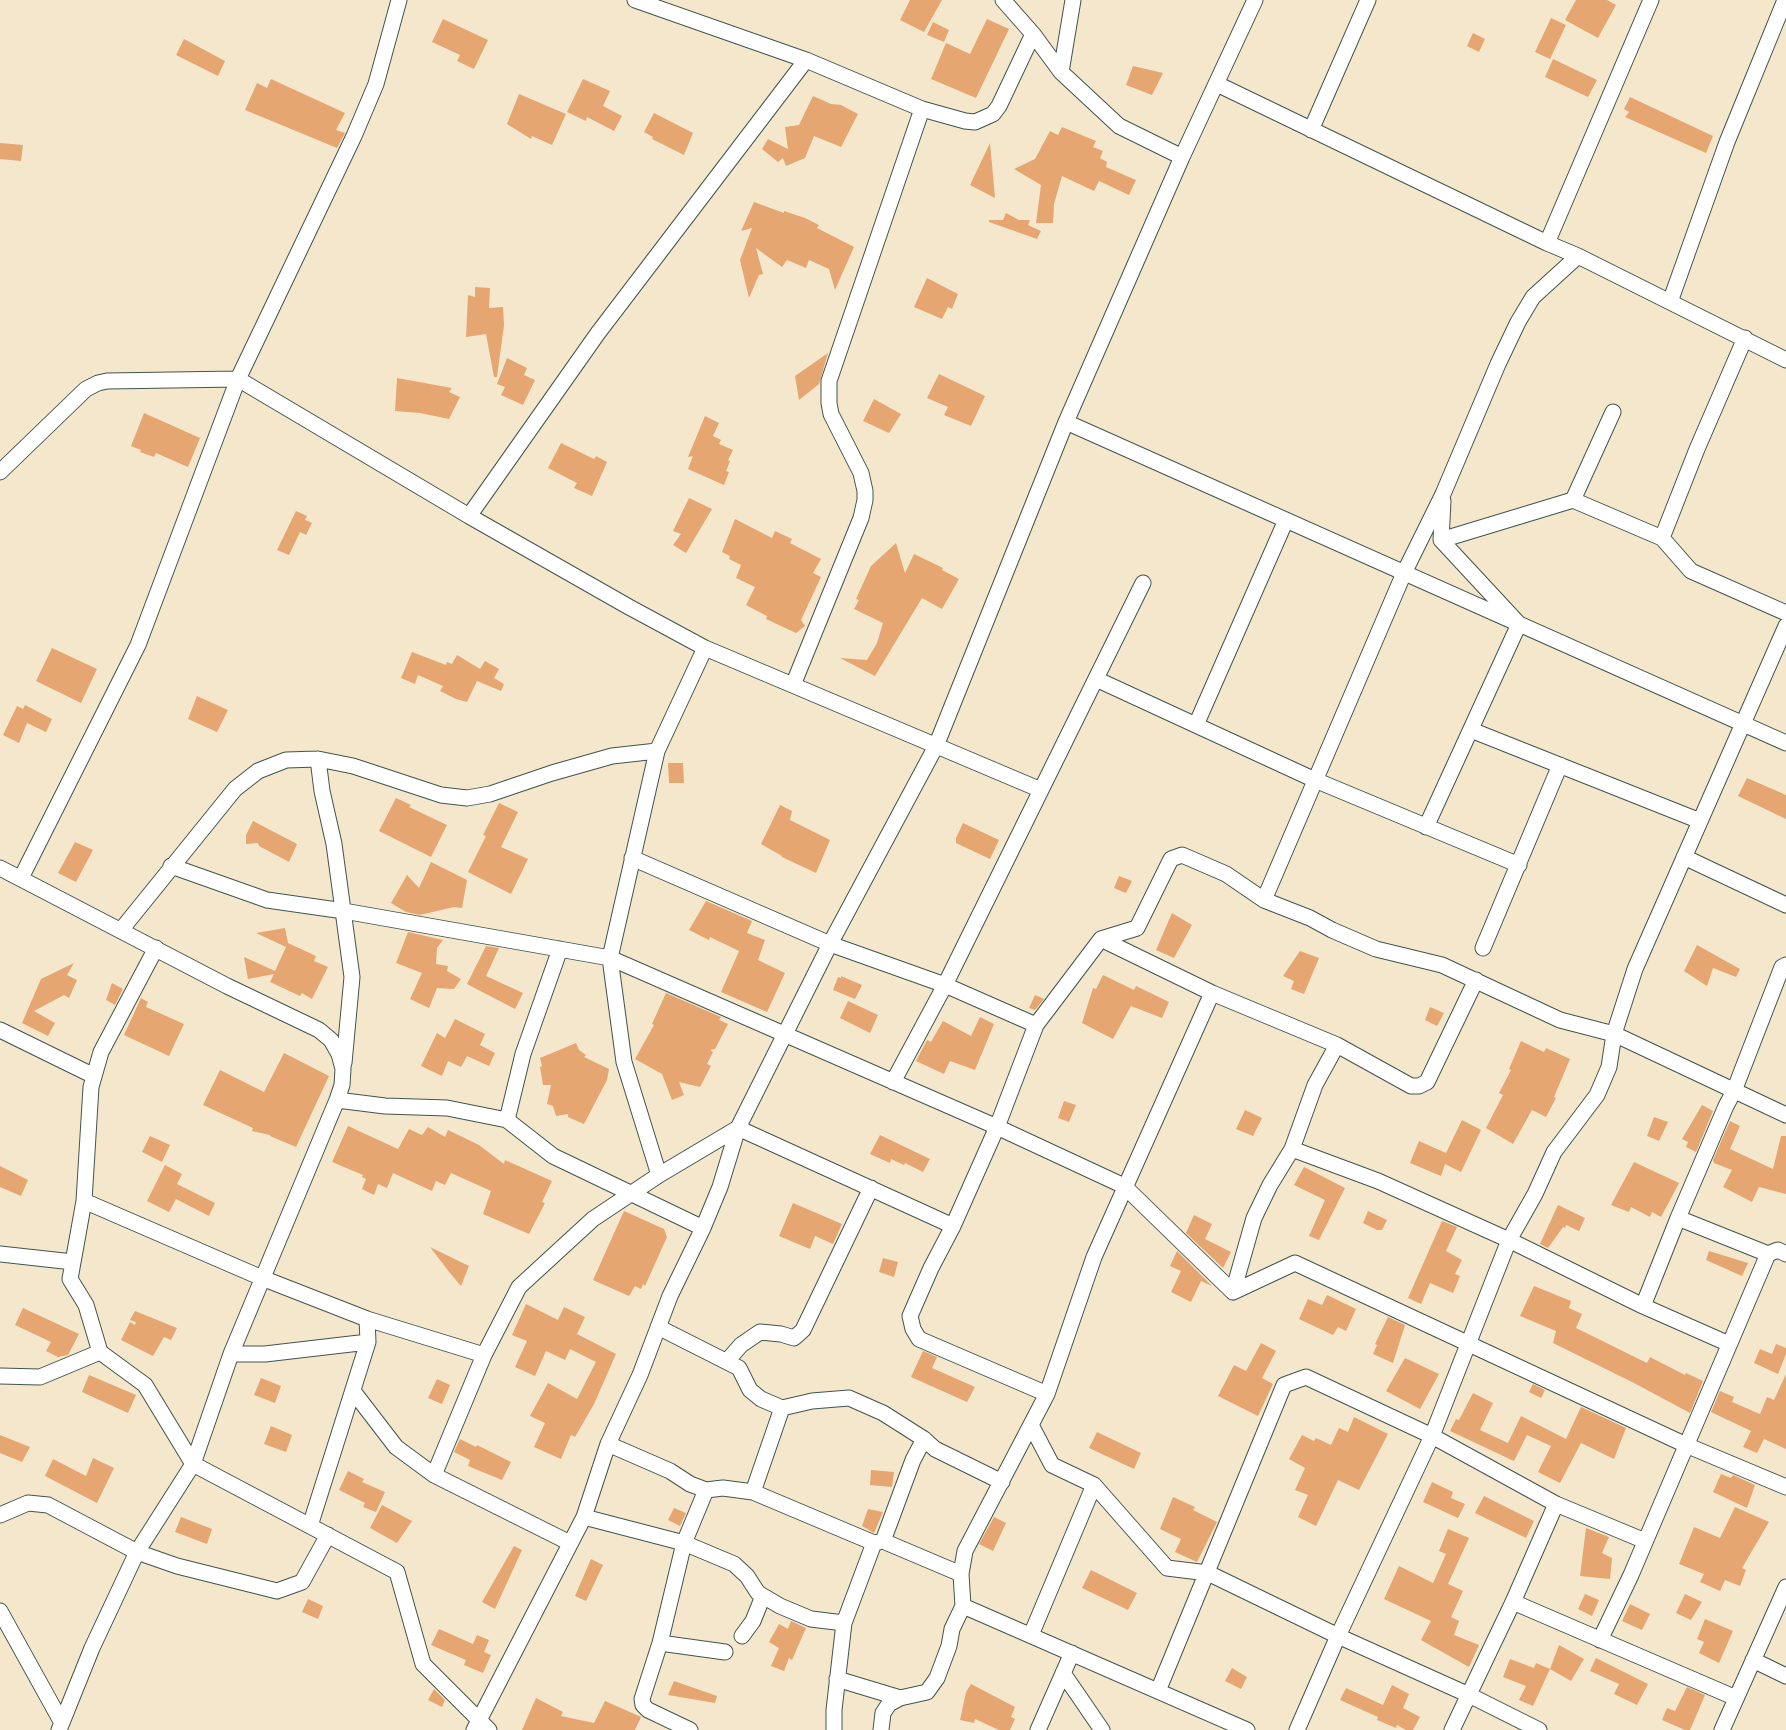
<!DOCTYPE html>
<html>
<head>
<meta charset="utf-8">
<style>
	body { margin:0 }
	canvas { display:block; background:#f4e7cc }
</style>
</head>
<body>
<canvas width="1786" height="1730"></canvas>
<script>
const c = document.querySelector('canvas').getContext('2d');
c.lineJoin = 'round';
function paint(path, color) {
  c.fillStyle = color;
  c.fill(path, 'evenodd');
}
function poly(rows) {
  const path = new Path2D();
  for (const r of rows) {
    path.moveTo(r[0], r[1]);
    for (let i = 2; i < r.length; i += 2) path.lineTo(r[i], r[i + 1]);
  }
  return path;
}
function trace(path, color, width, dash) {
  c.strokeStyle = color;
  c.lineWidth = width;
  c.lineCap = dash ? 'butt' : 'round';
  c.setLineDash(dash || []);
  c.stroke(path);
}
paint(poly([
	[910,0,942,0,924,32,900,20],
	[1576,0,1607,0,1616,5,1598,38,1565,20],
	[1551,18,1566,25,1550,59,1535,52],
	[443,19,488,40,474,69,457,61,460,55,432,42],
	[987,19,1009,29,976,98,931,79,946,43,970,54],
	[933,22,949,30,944,42,927,35],
	[1473,33,1485,39,1479,52,1467,46],
	[184,39,225,61,218,76,176,55],
	[1553,59,1597,80,1588,97,1545,77],
	[1133,66,1163,73,1152,95,1126,85],
	[271,79,345,113,336,130,345,133,337,148,245,110,257,83,267,88],
	[583,79,610,91,603,106,622,116,614,131,587,117,586,121,567,112],
	[519,94,566,114,552,145,532,136,531,139,507,124],
	[813,96,831,104,841,105,858,114,841,147,814,136,805,158,786,166,783,158,778,162,762,149,768,139,788,149,785,127,799,125],
	[1630,97,1713,136,1706,153,1625,117,1629,112,1624,109],
	[654,113,693,133,684,155,652,139,653,137,644,132],
	[1062,127,1096,141,1093,147,1103,151,1100,158,1107,162,1106,167,1136,180,1129,195,1099,181,1094,191,1062,176,1054,204,1053,223,1036,223,1041,185,1014,169,1035,159,1050,131,1058,135],
	[0,143,23,145,21,161,0,159],
	[990,143,994,186,995,198,970,185],
	[754,202,784,213,784,211,805,218,819,225,817,228,854,247,835,290,829,269,809,260,806,268,787,260,782,267,756,248,763,274,759,275,749,298,740,260,752,228,741,231],
	[1006,213,1019,220,1030,220,1028,225,1041,231,1037,239,989,222,989,220,1003,220],
	[927,278,958,294,952,309,948,307,942,319,914,307],
	[475,287,490,288,489,308,503,307,504,325,497,377,494,377,486,334,466,337,468,295,475,297],
	[828,353,819,384,799,400,795,376],
	[507,358,527,368,524,375,535,380,523,405,501,395,505,387,497,384],
	[939,374,985,396,971,426,944,415,948,407,927,398],
	[397,378,452,388,449,392,460,397,449,419,420,413,395,411],
	[874,399,901,414,889,433,863,421],
	[144,413,200,438,188,467,156,453,154,457,140,452,141,450,131,446],
	[705,416,719,423,713,436,721,440,719,444,733,450,728,460,730,461,726,471,729,472,724,485,688,469,693,456,688,457],
	[561,443,594,459,596,456,607,462,592,496,574,488,577,483,548,468],
	[689,498,712,509,686,553,673,545,681,534,673,531],
	[296,511,307,516,305,520,312,523,306,535,300,532,289,555,277,550],
	[735,519,772,538,775,531,792,539,790,543,821,559,813,573,821,577,801,620,805,626,796,633,766,619,767,616,746,605,755,587,736,578,741,565,729,559,730,556,722,552],
	[896,543,905,573,914,554,943,568,942,570,959,579,942,609,922,598,875,676,840,658,867,660,877,643,883,623,854,609,859,600,856,599,871,566],
	[52,648,97,669,81,703,36,681],
	[412,652,446,665,447,662,452,664,457,655,480,669,485,661,499,669,494,678,504,684,501,691,477,681,467,702,456,699,440,691,443,686,418,675,415,684,401,678],
	[197,696,228,710,217,732,188,719],
	[25,705,52,719,46,732,27,723,19,743,3,735,17,706,23,709],
	[668,763,683,763,684,783,669,783],
	[1747,778,1786,795,1786,819,1738,796],
	[396,798,411,805,409,807,447,825,431,857,379,831],
	[499,803,518,812,501,847,528,859,511,894,468,872,486,836,483,835],
	[780,805,792,811,790,820,830,840,816,873,782,857,782,856,761,844],
	[253,821,297,844,289,862,259,846,258,843,246,844,246,835],
	[963,823,999,840,990,859,956,843,956,838],
	[75,842,93,850,76,882,58,873],
	[431,862,467,880,462,908,454,907,420,915,406,912,391,903,407,875,419,888],
	[1119,876,1132,881,1126,893,1114,888],
	[706,901,752,921,747,933,765,940,758,960,785,973,767,1012,721,992,739,951,710,937,709,940,689,930],
	[1172,913,1192,925,1174,958,1156,950],
	[285,928,288,943,316,956,314,961,328,967,312,999,302,993,300,996,270,982,274,974,248,979,244,957,275,971,286,947,256,933],
	[408,932,443,940,437,948,436,964,448,966,447,971,461,979,454,989,437,988,429,1008,410,999,422,973,396,963],
	[1697,945,1740,969,1736,977,1713,968,1707,986,1684,971],
	[486,946,499,948,486,976,523,993,515,1009,467,984],
	[1300,951,1319,958,1304,994,1291,989,1294,981,1283,976],
	[74,963,67,975,77,980,69,998,64,995,34,1011,55,1023,48,1036,22,1023,41,979],
	[1103,975,1134,990,1136,986,1169,1002,1162,1018,1131,1006,1113,1039,1082,1023,1093,988,1096,989],
	[841,976,862,985,855,999,833,990,838,977,841,978],
	[112,983,123,989,115,1005,106,1000],
	[666,993,721,1017,719,1020,728,1024,715,1049,710,1050,713,1052,707,1064,711,1066,700,1087,679,1082,684,1095,672,1100,662,1074,635,1059,654,1025,652,1024],
	[1035,995,1044,999,1035,1010,1029,1008],
	[141,998,148,1002,146,1007,184,1024,169,1056,124,1035],
	[848,1001,878,1015,870,1033,840,1018],
	[1430,1007,1444,1013,1437,1026,1425,1020],
	[980,1017,994,1024,975,1070,950,1061,944,1074,916,1061,927,1040,931,1042,943,1021,971,1036],
	[455,1019,485,1034,480,1045,495,1053,489,1066,467,1056,461,1067,448,1061,442,1076,421,1066,437,1033,445,1038],
	[1521,1041,1544,1052,1546,1048,1570,1059,1554,1097,1556,1098,1546,1117,1532,1110,1513,1144,1486,1128,1503,1095,1499,1093,1511,1070,1509,1069],
	[576,1043,579,1050,586,1055,584,1057,609,1069,607,1080,584,1124,568,1117,568,1114,556,1116,553,1106,547,1104,551,1085,543,1085,540,1067,542,1066,540,1058],
	[284,1053,329,1076,296,1147,270,1136,270,1135,252,1131,253,1128,203,1105,220,1070,264,1092],
	[1064,1101,1076,1105,1069,1122,1058,1118],
	[1702,1105,1713,1111,1696,1152,1686,1147,1688,1142,1682,1139],
	[1245,1110,1262,1118,1253,1136,1236,1129],
	[1654,1117,1668,1122,1659,1141,1647,1136],
	[1462,1120,1481,1130,1461,1172,1445,1164,1441,1176,1410,1163,1419,1141,1446,1153],
	[1730,1121,1740,1126,1730,1149,1773,1169,1781,1136,1786,1136,1786,1194,1759,1187,1752,1202,1723,1187,1732,1170,1714,1163,1713,1160],
	[348,1126,398,1149,409,1129,422,1135,428,1127,445,1137,448,1130,479,1145,504,1164,505,1160,552,1181,542,1202,545,1203,529,1234,483,1214,491,1191,451,1173,445,1185,436,1181,432,1191,393,1173,387,1188,378,1184,374,1195,362,1189,366,1179,362,1177,363,1175,332,1162],
	[880,1135,930,1159,923,1172,905,1163,904,1165,891,1159,890,1163,870,1154],
	[150,1136,170,1145,162,1162,142,1152],
	[1634,1162,1679,1183,1661,1217,1652,1212,1650,1217,1631,1207,1629,1212,1611,1205],
	[165,1165,182,1174,177,1184,215,1203,209,1216,176,1199,169,1212,147,1201],
	[0,1166,28,1180,21,1196,0,1187],
	[1304,1167,1345,1188,1319,1240,1309,1236,1325,1200,1294,1185],
	[793,1203,842,1224,833,1244,815,1236,810,1249,779,1236],
	[1558,1205,1585,1218,1579,1231,1566,1225,1565,1228,1563,1227,1548,1248,1540,1244],
	[624,1211,664,1229,667,1237,645,1286,643,1284,641,1289,635,1286,629,1296,593,1280],
	[1368,1211,1387,1220,1382,1230,1377,1230,1363,1223],
	[1194,1215,1212,1224,1205,1239,1231,1252,1223,1268,1186,1233],
	[1442,1221,1457,1227,1446,1251,1462,1260,1455,1274,1460,1276,1453,1293,1430,1283,1421,1304,1408,1298],
	[430,1247,469,1266,461,1286,450,1273],
	[1177,1251,1212,1286,1201,1281,1191,1302,1171,1292,1181,1271,1170,1266],
	[1709,1251,1748,1263,1742,1276,1706,1260],
	[883,1258,898,1262,894,1277,879,1272],
	[1534,1286,1571,1301,1569,1308,1582,1314,1576,1328,1647,1363,1650,1357,1685,1375,1686,1373,1703,1381,1690,1413,1634,1383,1553,1343,1556,1331,1520,1316],
	[1327,1295,1356,1309,1346,1331,1338,1327,1333,1335,1299,1319,1308,1299,1322,1305],
	[526,1304,558,1320,564,1307,585,1317,577,1334,616,1354,594,1404,575,1437,571,1435,561,1459,534,1447,545,1423,530,1416,548,1383,577,1399,596,1362,570,1349,565,1360,546,1351,535,1376,515,1367,527,1341,512,1335],
	[23,1308,79,1334,68,1355,58,1357,46,1351,51,1342,15,1325],
	[135,1311,177,1328,171,1340,164,1337,153,1356,121,1340,130,1322,135,1325,136,1322,130,1320],
	[1388,1317,1405,1325,1393,1363,1373,1354,1377,1345,1375,1344],
	[1261,1343,1276,1351,1262,1378,1273,1384,1258,1416,1218,1396,1234,1365,1246,1371],
	[1776,1344,1786,1348,1786,1354,1778,1374,1754,1363,1760,1349,1772,1354],
	[923,1351,937,1357,932,1368,975,1387,967,1402,911,1377],
	[1405,1358,1439,1374,1420,1409,1386,1391],
	[1786,1374,1786,1449,1764,1439,1757,1453,1743,1447,1751,1431,1711,1412,1720,1391,1734,1397,1732,1402,1760,1414,1767,1397,1774,1400],
	[89,1375,136,1395,128,1413,82,1392],
	[261,1378,281,1386,275,1403,254,1395],
	[437,1379,450,1385,442,1404,428,1398],
	[1533,1384,1545,1390,1541,1398,1529,1392],
	[1473,1393,1493,1403,1480,1430,1508,1443,1521,1416,1566,1439,1581,1407,1626,1428,1614,1459,1581,1443,1560,1483,1538,1472,1551,1446,1527,1435,1514,1461,1450,1431,1456,1419,1459,1420],
	[1354,1417,1388,1434,1359,1490,1338,1480,1316,1526,1298,1517,1308,1495,1295,1490,1305,1468,1289,1459,1302,1435,1314,1441,1316,1438,1331,1445,1339,1428,1348,1432],
	[271,1426,292,1435,286,1452,264,1444],
	[1097,1432,1141,1453,1134,1469,1089,1448],
	[0,1435,30,1447,22,1462,0,1453],
	[460,1439,476,1447,477,1445,511,1462,502,1480,468,1466,470,1460,454,1452],
	[93,1458,114,1468,97,1503,45,1476,53,1459,86,1476],
	[871,1470,894,1472,892,1487,870,1485],
	[348,1471,364,1479,362,1482,385,1492,376,1512,363,1507,365,1503,339,1490],
	[1721,1474,1731,1478,1733,1475,1755,1485,1747,1508,1713,1492],
	[1432,1482,1453,1492,1451,1498,1465,1504,1458,1518,1423,1502],
	[1484,1496,1534,1521,1526,1538,1475,1513],
	[1173,1497,1195,1507,1193,1510,1217,1522,1197,1562,1175,1552,1181,1539,1160,1529],
	[382,1505,412,1521,397,1543,370,1528],
	[1735,1507,1769,1522,1742,1568,1746,1570,1740,1586,1725,1580,1720,1591,1700,1582,1704,1574,1679,1564,1694,1527,1720,1538],
	[674,1508,686,1513,680,1526,668,1520],
	[868,1509,883,1512,874,1533,862,1526],
	[181,1517,212,1529,207,1544,175,1532],
	[994,1517,1006,1523,993,1551,979,1544],
	[1586,1528,1609,1537,1602,1553,1612,1558,1610,1579,1580,1576],
	[1448,1529,1469,1538,1448,1584,1463,1591,1451,1617,1459,1621,1454,1635,1479,1645,1469,1667,1421,1640,1431,1621,1384,1599,1399,1566,1433,1583,1446,1554,1439,1551],
	[514,1546,522,1550,495,1609,482,1602],
	[591,1559,603,1565,586,1601,575,1596],
	[1091,1570,1137,1593,1128,1610,1082,1588],
	[1585,1594,1599,1600,1592,1616,1578,1609],
	[1685,1594,1702,1602,1691,1620,1676,1613],
	[308,1599,323,1606,318,1619,302,1612],
	[1630,1604,1650,1614,1642,1630,1622,1621],
	[1705,1619,1733,1631,1719,1663,1699,1653,1704,1642,1697,1639],
	[791,1621,806,1628,792,1660,789,1658,784,1671,771,1666,779,1648,769,1642,779,1624,788,1629],
	[439,1629,473,1644,477,1635,489,1640,484,1652,491,1655,483,1673,464,1665,466,1660,431,1645],
	[1559,1645,1584,1659,1571,1681,1550,1669,1533,1706,1519,1700,1526,1686,1503,1677,1510,1659,1534,1668,1536,1663,1550,1669],
	[1596,1658,1648,1684,1637,1705,1614,1694,1619,1684,1590,1671],
	[1232,1668,1247,1677,1241,1689,1225,1681],
	[674,1681,717,1696,715,1703,668,1695],
	[971,1684,1015,1707,1011,1717,1015,1719,1010,1730,999,1730,975,1719,974,1723,960,1720,966,1692],
	[1392,1685,1409,1694,1403,1708,1420,1717,1413,1730,1406,1730,1397,1725,1396,1728,1377,1720,1378,1717,1340,1700,1346,1688,1383,1705],
	[1687,1687,1705,1695,1690,1730,1685,1730,1662,1720,1667,1708,1675,1711],
	[434,1689,445,1700,442,1707,428,1700],
	[536,1698,563,1712,561,1716,594,1723,605,1701,641,1717,635,1730,522,1730]
]), '#e6a671');
const minor = poly([
	[635,0,806,60,922,109,965,121,975,122,993,114,999,106,1033,34],
	[1003,0,1033,34,1061,72,1119,126,1182,157],
	[1061,72,1073,0],
	[1217,84,1547,243,1578,256,1786,360],
	[1311,130,1368,0],
	[1547,243,1651,0],
	[1670,302,1727,142,1785,0],
	[1066,422,1786,743],
	[0,472,86,389,98,383,107,381,238,379,469,516,598,333,806,60],
	[1573,500,1662,538,1691,571,1786,613],
	[469,516,629,607,705,648,1041,790],
	[1662,538,1697,449,1745,338],
	[1441,540,1443,501],
	[1096,679,1315,780,1519,865],
	[793,685,861,518,865,500,865,491,861,473,831,414,829,403,829,381,922,109],
	[1196,725,1286,520],
	[1471,730,1700,821],
	[318,759,322,791,334,844,352,977,344,1063],
	[1426,827,1519,624,1441,540,1573,500,1613,412],
	[1684,857,1786,905],
	[632,858,830,944,945,985,1036,1025],
	[171,866,267,900,344,911,610,958,997,1127,1124,1186,1233,1292,1295,1263,1686,1445,1786,1487],
	[0,868,227,986,319,1030,331,1040,339,1054,343,1069,342,1085,337,1100,231,1354,193,1464,137,1552,48,1505,28,1503,0,1515],
	[21,878,138,645,238,379,354,136,376,84,399,0],
	[1264,900,1404,573,1443,494,1498,364,1518,322,1533,297,1578,256],
	[121,930,235,789,258,771,286,760,318,759,353,766,441,795,467,798,490,794,552,773,612,756,657,751],
	[1101,939,1212,993,1337,1045,1411,1086,1419,1086,1427,1082,1476,980],
	[1483,948,1560,765],
	[0,1030,94,1076],
	[893,1082,945,985,1143,583],
	[337,1100,385,1106,447,1108,507,1120,553,1156,703,1228],
	[507,1120,523,1054,560,949],
	[1292,1149,1378,1181,1509,1240,1643,1306,1729,1344],
	[659,1175,738,1128,953,1226],
	[84,1201,262,1278,367,1319,484,1355],
	[1678,1218,1768,1254,1778,1250,1786,1254],
	[0,1254,73,1262],
	[1233,1292,1254,1218,1270,1185,1292,1149,1315,1085,1337,1045],
	[1643,1306,1678,1218,1726,1106,1734,1091,1782,967,1786,965],
	[658,1327,739,1368,750,1390,761,1399,782,1408,812,1401,849,1398,883,1413,924,1439,935,1449,1002,1482],
	[100,1352,86,1305,70,1279,84,1201,91,1087,101,1052,156,948],
	[231,1354,265,1354,368,1342],
	[727,1361,741,1345,760,1332,781,1334,794,1338,803,1330,871,1188],
	[0,1376,40,1377,100,1352,145,1385,193,1464,397,1572,423,1664,489,1730],
	[353,1391,396,1447,434,1475,570,1543],
	[1047,1394,919,1339,913,1329,910,1316,931,1268,953,1226,997,1127,1036,1025,1101,939,1137,928,1171,859,1182,855,1226,874,1264,900,1310,918,1332,930,1376,949,1442,965,1560,1020,1614,1034,1786,1115],
	[1031,1425,1052,1465,1094,1485,1167,1568,1208,1573,1338,1636,1469,1695,1539,1730],
	[608,1444,670,1471,690,1484,706,1490,723,1488,753,1492,874,1543,883,1541,961,1574],
	[434,1475,484,1355,519,1287,593,1219,659,1175,624,1062,610,958,657,751,705,648],
	[753,1492,782,1408],
	[584,1517,684,1543,734,1564,747,1576,758,1593,780,1606,811,1619,844,1623],
	[310,1526,368,1342,367,1319],
	[883,1541,913,1460,924,1439],
	[1513,1602,1736,1698],
	[963,1606,1247,1730],
	[0,1611,62,1723],
	[1031,1635,1094,1485],
	[742,1636,753,1621,763,1596],
	[1600,1640,1631,1575,1768,1254],
	[660,1643,725,1652],
	[1753,1660,1786,1676],
	[1063,1673,1102,1730],
	[837,1679,900,1698],
	[1158,1691,1284,1385,1306,1377,1432,1436,1556,1504,1645,1541],
	[59,1730,92,1648,137,1552,177,1566,277,1591,302,1582,328,1535],
	[474,1730,584,1517,608,1444,640,1375,670,1296,703,1228,720,1187,738,1128,830,944,936,746,1066,422,1182,157,1255,0],
	[690,1730,648,1710,643,1705,642,1699,660,1643,684,1543,706,1490],
	[834,1730,834,1710,844,1623,874,1543],
	[881,1730,883,1713,889,1704,900,1698,927,1692,937,1678,949,1646,952,1629,963,1606,961,1574,965,1551,1047,1394,1094,1257,1212,993],
	[1038,1730,1072,1653],
	[1297,1730,1338,1636,1432,1436,1509,1240,1535,1194,1554,1152,1597,1095,1609,1067,1614,1034,1635,969,1786,626],
	[1452,1730,1513,1602,1556,1504],
	[1722,1730,1786,1587]
]);
trace(minor, '#3f564b', 17);
trace(minor, '#fff', 15);
</script>
</body>
</html>
